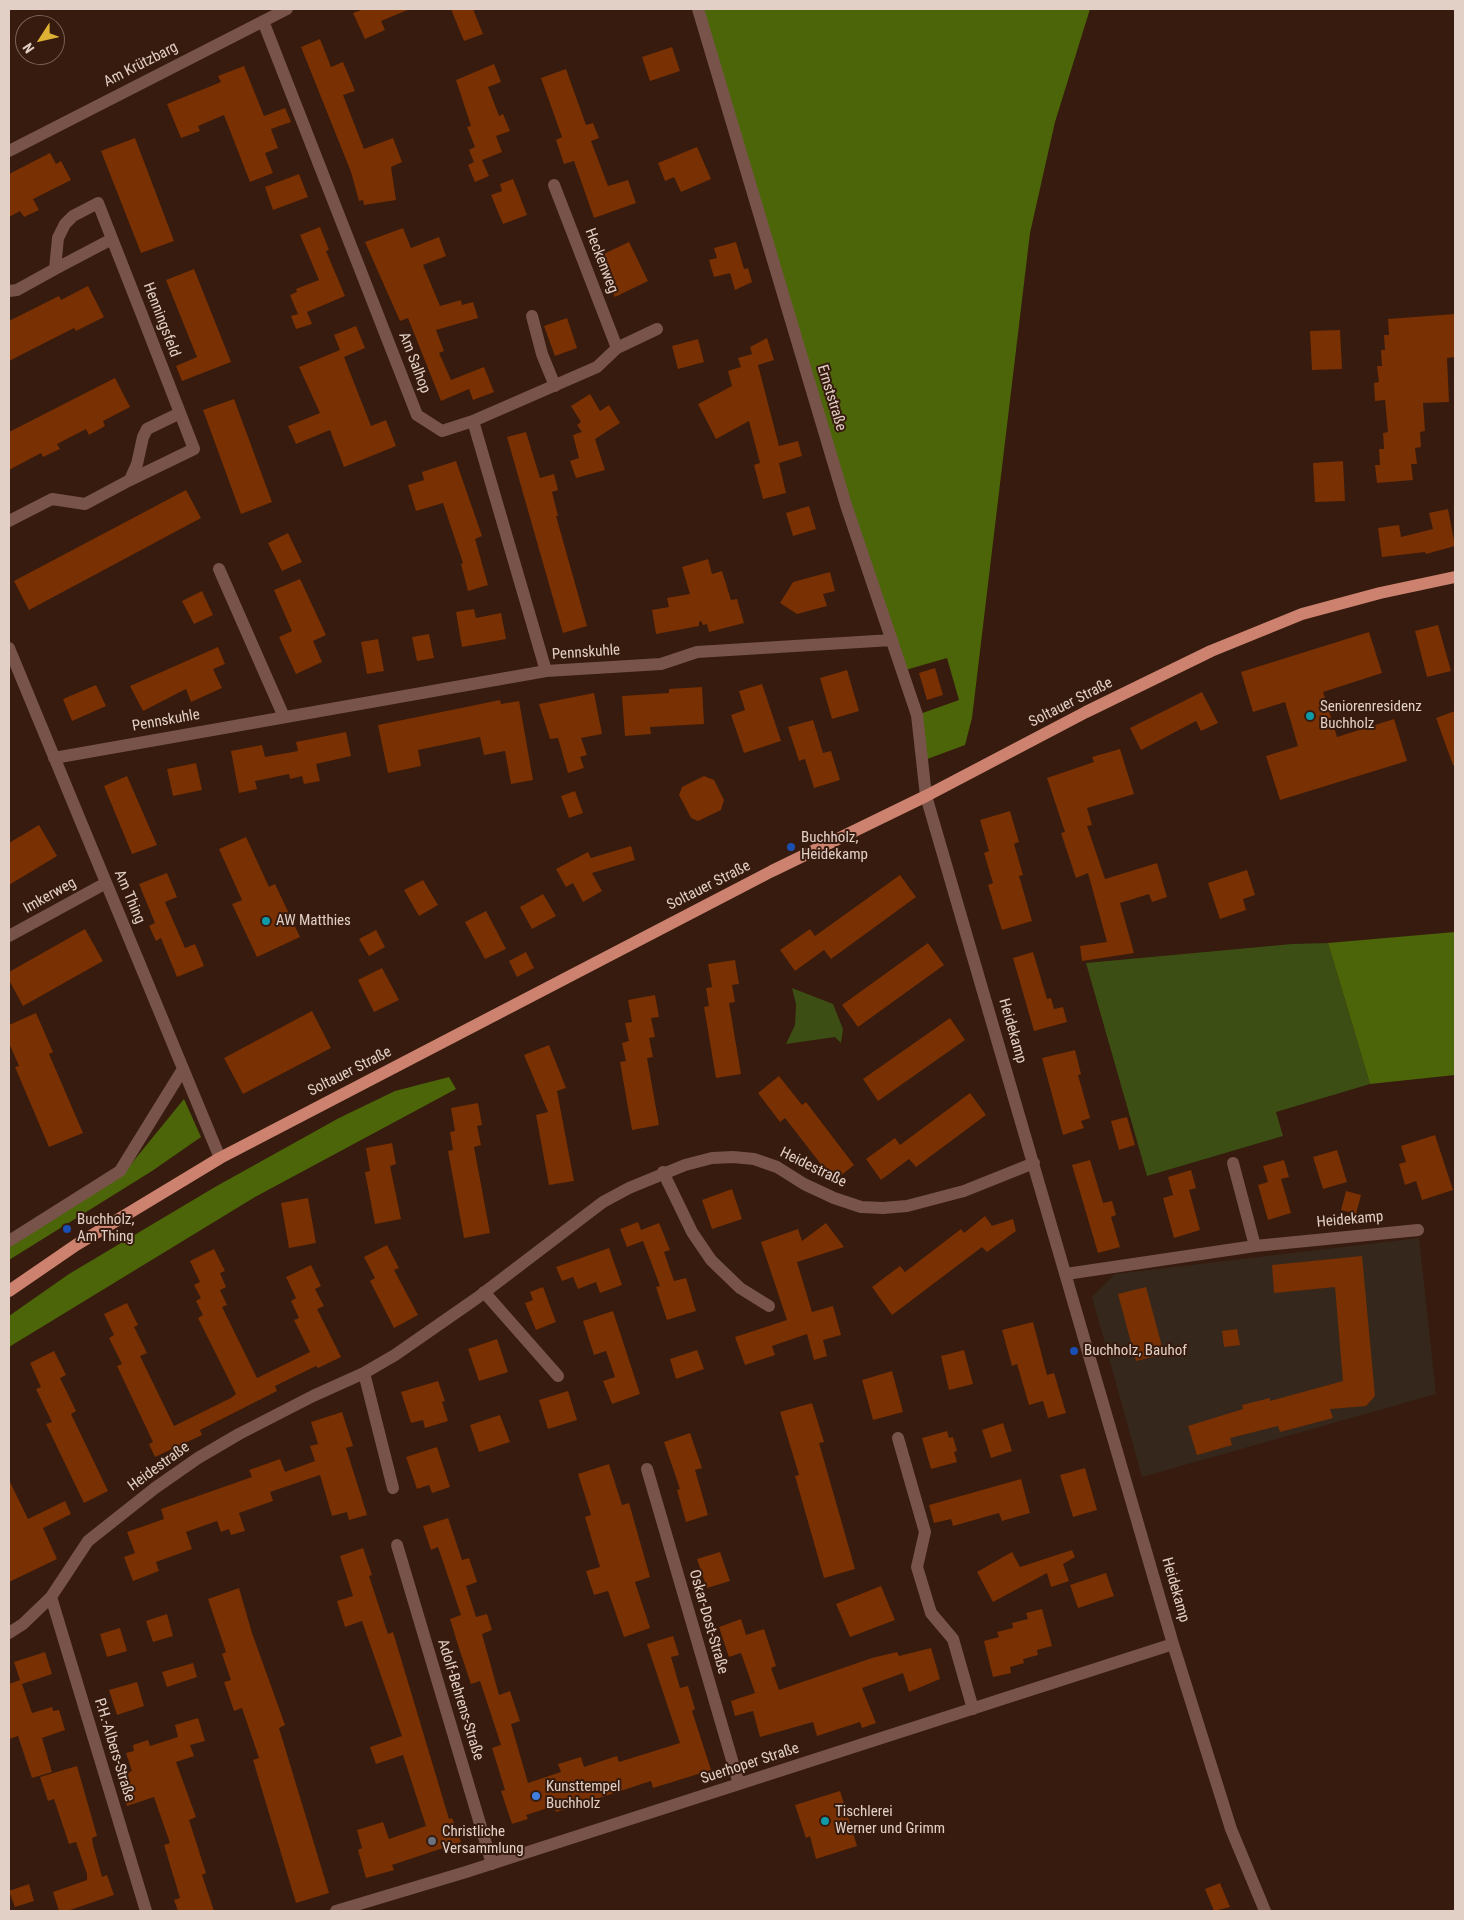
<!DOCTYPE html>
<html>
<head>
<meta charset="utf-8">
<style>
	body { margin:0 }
	#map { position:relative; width:1464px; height:1920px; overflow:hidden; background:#361b0e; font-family:"Roboto Condensed",sans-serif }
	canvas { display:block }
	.frame { position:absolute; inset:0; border:10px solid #e2cfc6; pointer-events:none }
	.north { position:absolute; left:15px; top:15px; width:50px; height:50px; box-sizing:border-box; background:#361b0e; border:1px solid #7b6358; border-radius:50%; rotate:235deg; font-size:14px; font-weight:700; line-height:20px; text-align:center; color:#e2cfc6 }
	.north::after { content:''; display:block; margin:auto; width:18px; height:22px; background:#ddb133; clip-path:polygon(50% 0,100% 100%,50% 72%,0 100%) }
</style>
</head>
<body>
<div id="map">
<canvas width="1464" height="1920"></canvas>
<div class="frame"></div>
<div class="north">N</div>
</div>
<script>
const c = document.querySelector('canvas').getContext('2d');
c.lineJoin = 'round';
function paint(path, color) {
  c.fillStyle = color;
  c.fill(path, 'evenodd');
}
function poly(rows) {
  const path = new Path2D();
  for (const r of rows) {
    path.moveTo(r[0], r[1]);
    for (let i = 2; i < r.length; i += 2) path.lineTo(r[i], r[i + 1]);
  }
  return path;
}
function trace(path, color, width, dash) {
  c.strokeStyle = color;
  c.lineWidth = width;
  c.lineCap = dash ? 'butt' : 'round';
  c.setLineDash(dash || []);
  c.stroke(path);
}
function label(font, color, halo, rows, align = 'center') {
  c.font = font + ' "Roboto Condensed",sans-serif';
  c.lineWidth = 4;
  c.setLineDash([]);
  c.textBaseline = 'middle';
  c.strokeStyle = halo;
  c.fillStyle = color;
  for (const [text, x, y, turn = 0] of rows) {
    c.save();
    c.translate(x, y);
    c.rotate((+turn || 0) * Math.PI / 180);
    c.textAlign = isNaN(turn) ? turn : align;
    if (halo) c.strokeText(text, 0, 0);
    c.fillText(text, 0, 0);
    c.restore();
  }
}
paint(poly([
	[1419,1238,1436,1394,1142,1477,1092,1297,1115,1274]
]), '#36271c');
paint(poly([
	[1328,943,1370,1084,1276,1112,1283,1136,1147,1176,1086,963,1292,944],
	[792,988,833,1004,843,1029,841,1043,835,1037,786,1044,795,1025,796,1004]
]), '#3c4e13');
paint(poly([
	[698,9,1090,9,1055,122,1030,233,972,718,965,745,922,761,917,715,959,700,947,658,902,671],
	[1455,932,1455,1075,1370,1084,1328,943],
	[449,1077,456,1089,255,1197,9,1347,9,1316,69,1274,215,1187,339,1118,395,1091],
	[184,1099,201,1137,152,1171,9,1260,9,1246,127,1169]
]), '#4c6509');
paint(poly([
	[364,9,410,9,381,21,385,30,365,39,353,13],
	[451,9,473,9,483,34,464,41],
	[320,39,331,67,343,62,355,91,343,95,364,149,393,138,402,162,391,167,396,200,364,205,363,200,359,201,351,172,301,47],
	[672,47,680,71,650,81,642,57],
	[494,64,501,82,488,87,499,116,503,114,510,131,496,136,502,152,482,160,489,176,475,182,468,165,474,162,469,150,475,147,467,127,471,126,456,80],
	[244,66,264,116,285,108,291,122,271,129,278,148,265,153,273,173,250,182,224,115,198,126,200,131,181,138,167,104,221,82,218,76],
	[566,69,586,125,593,123,599,138,591,141,608,186,628,180,636,203,594,218,574,161,564,164,556,140,562,137,541,78],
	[135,138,174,241,141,253,101,151],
	[697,147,711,179,681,192,674,177,665,181,658,163],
	[50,153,56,164,61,161,71,180,33,199,39,210,24,217,20,211,9,217,9,174],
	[299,174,308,197,273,210,265,187],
	[513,179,527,215,503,224,491,195,502,191,500,184],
	[320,227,329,250,326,251,345,296,307,312,312,324,296,329,291,316,298,314,290,295,297,292,296,289,319,280,300,235],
	[403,228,411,248,439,237,446,256,423,265,440,306,461,300,462,305,473,302,478,318,436,330,444,351,439,353,451,380,484,367,494,392,473,400,469,389,441,401,408,318,400,321,365,242],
	[629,242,648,281,615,297,595,258],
	[736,242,744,269,748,268,752,282,735,290,730,273,714,277,709,260,717,258,714,248],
	[194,269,231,362,182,381,176,366,197,357,166,280],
	[88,286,104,317,76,331,74,328,9,361,9,321,59,296,61,300],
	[1455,314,1455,357,1447,358,1449,402,1423,403,1425,431,1420,432,1421,447,1415,448,1417,464,1411,464,1413,480,1377,483,1375,465,1380,465,1379,449,1384,449,1383,433,1388,432,1385,400,1375,401,1374,383,1379,382,1377,366,1382,366,1381,350,1385,350,1384,335,1389,335,1388,319],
	[567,318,577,348,555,356,544,326],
	[356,326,365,348,344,357,371,426,386,420,396,446,344,467,330,430,296,444,288,426,320,413,299,367,340,350,334,335],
	[1340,330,1342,369,1312,370,1310,331],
	[767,338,774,360,758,365,779,446,798,441,802,456,779,463,786,493,763,499,754,465,760,463,749,421,716,439,698,404,732,386,728,371,741,367,738,358,752,354,750,347],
	[698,339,704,362,678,369,672,346],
	[115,378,130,407,103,421,105,426,89,435,86,429,57,444,60,449,43,457,41,453,9,470,9,432],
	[590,394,600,411,609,405,620,423,595,439,605,470,576,478,570,461,579,458,573,435,582,432,577,425,581,422,571,406],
	[234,399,272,502,241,514,203,410],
	[526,432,540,478,554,474,558,490,552,492,558,516,556,516,587,626,563,633,507,437],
	[456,461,482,536,475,539,488,585,468,591,461,564,463,563,443,503,416,511,408,485,424,480,422,472],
	[1343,461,1345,501,1315,502,1313,463],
	[186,490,201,518,29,610,14,581],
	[809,506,816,529,793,536,786,513],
	[1448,509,1455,546,1426,554,1425,552,1382,557,1378,528,1399,525,1401,537,1433,529,1429,513],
	[288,533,302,562,282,571,268,543],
	[708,559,712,574,722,571,731,600,737,599,744,623,709,632,707,624,703,625,701,621,699,622,699,626,656,634,652,610,669,607,667,598,690,594,682,567],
	[830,572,835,591,823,594,827,606,797,614,780,603,793,582],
	[300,579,326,635,313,641,322,662,296,674,279,637,292,631,274,590],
	[202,591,213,615,194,624,182,601],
	[474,609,476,618,501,613,506,639,462,647,456,612],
	[1438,625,1451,671,1427,677,1415,631],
	[1369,632,1382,673,1323,692,1337,737,1394,719,1407,761,1280,800,1266,756,1298,746,1285,702,1253,712,1241,672],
	[429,634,434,658,417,661,412,637],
	[378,639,384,671,367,674,361,642],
	[218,647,225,664,213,669,222,688,191,702,186,689,143,711,130,686],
	[935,668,943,695,927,700,919,673],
	[847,670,859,711,832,719,820,678],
	[762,684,781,741,744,753,731,715,745,710,739,691],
	[96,685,106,706,72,721,63,699],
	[702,687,704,724,650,727,651,734,625,736,622,696,669,693,669,689],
	[1202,692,1218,723,1201,731,1196,721,1141,750,1130,728],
	[594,693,602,734,581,738,587,755,580,757,584,768,568,773,558,738,550,739,539,704],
	[500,700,501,704,519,701,533,780,511,784,505,751,484,755,480,737,418,750,421,766,388,773,378,725],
	[1455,711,1455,765,1453,765,1436,718],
	[813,720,823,753,831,751,840,780,814,788,805,759,799,761,788,727],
	[346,732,351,756,316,764,320,781,304,784,302,776,290,779,289,774,255,781,257,789,239,793,231,751,262,745,265,757,298,751,296,742],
	[1120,749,1134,794,1087,808,1092,825,1087,826,1105,879,1157,863,1167,897,1152,902,1149,894,1120,903,1134,953,1082,961,1080,946,1107,942,1088,873,1076,878,1061,833,1065,832,1047,778,1094,762,1092,757],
	[196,763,202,790,173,796,167,769],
	[127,776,157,845,132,854,104,786],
	[704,776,714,780,724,800,721,810,698,821,691,818,679,795,682,787],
	[575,791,583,813,569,818,561,796],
	[1010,811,1019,842,1014,844,1023,875,1019,876,1032,921,1002,930,988,885,993,883,984,853,989,851,980,820],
	[39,825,57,856,9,885,9,843],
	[246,837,269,887,275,884,300,937,257,957,232,904,242,900,219,849],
	[631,846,635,860,592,873,602,891,583,902,573,883,566,887,556,869,588,852,591,858],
	[1247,870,1255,895,1243,899,1246,910,1220,919,1208,883],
	[167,873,177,897,165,902,185,948,195,944,204,966,177,977,161,938,156,941,149,926,155,923,139,884],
	[900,875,916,897,831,959,824,950,795,971,780,950,810,929,815,936],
	[423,880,438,905,419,916,404,890],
	[543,894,556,916,532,929,520,907],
	[486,911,506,949,485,959,465,922],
	[85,929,103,961,23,1006,9,980,9,972],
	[376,930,385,947,369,956,359,939],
	[928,943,944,965,858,1027,842,1005],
	[526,952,534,968,517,977,509,961],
	[1033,952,1047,999,1051,998,1054,1009,1063,1007,1067,1022,1034,1031,1013,958],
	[735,960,739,984,732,985,735,1002,729,1003,741,1074,716,1078,704,1007,709,1006,706,988,712,987,708,964],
	[382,968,399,1000,374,1012,358,980],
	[655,995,659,1017,651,1018,655,1037,649,1038,653,1057,647,1058,659,1125,632,1130,620,1062,626,1061,622,1043,629,1041,625,1023,632,1022,628,1000],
	[312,1011,331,1048,243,1094,224,1058],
	[36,1013,53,1052,49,1054,83,1133,49,1147,15,1067,19,1066,9,1043,9,1025],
	[950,1018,965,1040,878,1101,863,1079],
	[549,1045,566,1088,557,1091,574,1181,549,1185,536,1115,548,1112,524,1055],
	[1075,1050,1081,1074,1078,1075,1090,1118,1081,1121,1084,1128,1063,1135,1042,1058],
	[779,1076,802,1105,806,1102,854,1165,834,1181,785,1118,780,1122,758,1093],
	[970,1093,986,1115,916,1167,909,1159,881,1180,866,1159,895,1138,900,1145],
	[478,1103,482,1125,477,1126,481,1145,474,1147,490,1233,464,1238,448,1151,453,1150,450,1132,455,1131,451,1108],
	[1127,1117,1135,1145,1119,1150,1111,1121],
	[1435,1135,1453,1190,1422,1200,1416,1181,1405,1185,1399,1164,1406,1162,1401,1146],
	[392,1143,396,1164,390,1166,401,1219,375,1224,365,1172,370,1171,366,1148],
	[1337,1150,1347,1182,1323,1189,1313,1157],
	[1090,1160,1103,1203,1112,1201,1116,1215,1111,1217,1120,1247,1098,1253,1072,1165],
	[1284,1160,1289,1177,1281,1179,1291,1213,1268,1220,1258,1185,1268,1182,1263,1166],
	[1191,1170,1196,1188,1189,1190,1200,1230,1174,1238,1163,1198,1173,1195,1168,1177],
	[732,1189,742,1219,712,1229,702,1200],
	[1346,1191,1361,1195,1356,1214,1341,1210],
	[308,1198,316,1243,289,1248,281,1203],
	[985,1216,992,1226,1013,1219,1016,1231,987,1252,982,1247,892,1315,872,1287,900,1266,905,1272,961,1229,964,1233],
	[638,1222,641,1230,659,1223,670,1250,664,1252,674,1281,686,1278,696,1311,667,1320,656,1287,660,1286,643,1241,627,1247,620,1229],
	[826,1223,844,1247,797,1262,812,1312,833,1306,841,1335,823,1340,827,1356,814,1360,807,1334,772,1346,775,1355,745,1365,735,1337,787,1320,761,1242,798,1229,802,1241],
	[387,1245,399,1268,394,1270,418,1315,394,1328,370,1281,375,1278,364,1257],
	[609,1248,622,1285,600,1293,596,1282,578,1289,573,1277,562,1281,556,1267],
	[214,1249,225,1271,220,1273,226,1287,220,1290,227,1305,222,1307,257,1378,310,1352,294,1320,299,1318,291,1301,296,1298,286,1277,311,1265,321,1286,315,1289,324,1306,317,1309,341,1357,318,1368,316,1366,275,1386,277,1391,200,1430,202,1435,155,1457,149,1444,153,1442,117,1366,122,1364,109,1338,114,1335,104,1314,127,1303,138,1325,134,1327,147,1353,140,1356,174,1426,231,1398,236,1394,198,1318,203,1315,196,1301,201,1298,194,1285,200,1282,190,1261],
	[1362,1256,1375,1396,1366,1406,1330,1409,1333,1418,1280,1432,1278,1426,1230,1438,1232,1445,1197,1455,1188,1426,1243,1409,1242,1405,1270,1398,1270,1401,1343,1381,1335,1287,1274,1293,1272,1265],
	[543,1287,556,1322,536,1330,525,1303,533,1300,530,1292],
	[1146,1287,1164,1354,1136,1361,1118,1294],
	[613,1311,640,1394,612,1404,603,1381,615,1377,606,1351,594,1355,583,1321],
	[1033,1322,1047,1375,1054,1373,1066,1413,1048,1418,1043,1401,1029,1405,1017,1364,1012,1366,1002,1330],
	[1237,1329,1240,1345,1224,1347,1222,1331],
	[497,1339,508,1372,479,1381,468,1349],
	[697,1350,704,1369,676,1379,670,1359],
	[964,1350,973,1384,949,1390,941,1356],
	[54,1351,66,1375,60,1378,76,1411,71,1414,108,1491,84,1503,46,1424,52,1422,36,1389,41,1387,30,1363],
	[892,1371,903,1412,873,1420,862,1380],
	[438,1381,445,1401,442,1402,448,1421,425,1428,423,1420,411,1423,401,1392],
	[568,1391,577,1420,548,1429,539,1400],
	[812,1403,824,1442,819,1443,855,1569,824,1578,795,1476,799,1475,780,1412],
	[342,1412,353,1446,346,1448,367,1515,349,1520,347,1512,332,1516,320,1475,270,1492,273,1501,239,1513,245,1531,231,1535,229,1529,221,1532,217,1521,186,1532,192,1549,156,1562,159,1571,133,1581,124,1557,135,1553,127,1532,164,1519,161,1509,252,1477,249,1470,280,1459,285,1472,315,1461,310,1446,318,1444,311,1422],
	[500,1415,510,1442,479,1452,470,1425],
	[1003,1423,1012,1451,991,1458,982,1430],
	[947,1431,949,1438,953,1437,957,1451,954,1452,957,1462,931,1469,922,1438],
	[690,1433,702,1468,695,1470,708,1515,686,1522,677,1490,680,1489,664,1442],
	[437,1447,450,1487,432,1493,429,1485,417,1489,406,1457],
	[609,1464,622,1505,629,1503,650,1577,635,1582,650,1628,624,1637,608,1591,594,1595,586,1571,600,1567,585,1517,591,1515,578,1474],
	[1085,1468,1097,1510,1073,1517,1060,1475],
	[1021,1479,1030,1513,1002,1521,999,1513,953,1526,951,1519,934,1523,929,1505],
	[9,1480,28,1519,65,1501,71,1514,43,1528,57,1559,9,1582],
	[448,1518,462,1560,469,1558,477,1582,466,1586,476,1617,487,1614,492,1630,482,1634,499,1695,510,1691,520,1721,511,1724,528,1783,561,1772,558,1764,581,1757,584,1767,617,1756,619,1762,680,1743,647,1644,673,1636,679,1655,671,1657,680,1688,688,1686,695,1709,692,1711,711,1770,653,1788,651,1781,556,1812,554,1806,526,1815,528,1819,512,1824,501,1791,505,1790,492,1748,501,1745,480,1681,471,1684,458,1645,450,1619,461,1615,438,1547,431,1550,423,1526],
	[363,1548,372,1575,369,1576,388,1634,393,1632,449,1819,452,1818,461,1842,392,1865,394,1870,366,1878,358,1850,362,1848,357,1830,383,1822,389,1839,426,1826,403,1755,376,1764,370,1747,402,1736,362,1621,345,1627,337,1601,353,1596,340,1556],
	[1072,1550,1075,1557,1063,1564,1069,1581,1051,1587,1047,1573,993,1602,977,1572,1012,1552,1020,1567],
	[720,1552,730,1581,707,1588,697,1559],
	[1106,1573,1114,1596,1078,1608,1070,1585],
	[881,1586,895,1620,850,1637,836,1604],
	[239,1588,252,1633,285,1725,279,1728,329,1893,296,1903,253,1760,259,1758,242,1708,234,1711,224,1682,231,1680,222,1654,226,1652,208,1599],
	[1042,1609,1052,1646,1037,1650,1038,1655,1023,1659,1024,1663,1010,1667,1011,1673,993,1677,984,1641,999,1637,997,1632,1013,1628,1012,1623,1028,1619,1026,1613],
	[167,1614,173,1636,153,1642,146,1621],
	[741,1619,746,1635,764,1629,776,1666,771,1668,779,1690,872,1658,897,1652,899,1656,931,1648,940,1679,909,1692,903,1673,862,1688,876,1723,862,1728,860,1722,817,1736,813,1722,760,1737,753,1711,735,1716,731,1701,755,1693,741,1653,729,1657,719,1627],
	[120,1628,127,1651,107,1657,100,1634],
	[45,1652,52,1674,22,1684,32,1713,52,1707,53,1711,59,1710,65,1730,42,1738,52,1772,32,1778,18,1736,9,1739,9,1684,20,1680,14,1662],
	[193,1663,197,1677,167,1687,162,1672],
	[137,1682,144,1706,117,1715,109,1690],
	[198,1718,205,1741,190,1745,194,1756,176,1762,196,1817,189,1820,206,1873,202,1875,214,1911,178,1911,174,1900,180,1898,164,1845,170,1843,154,1797,127,1806,118,1776,132,1771,126,1753,134,1751,133,1745,148,1740,150,1746,178,1737,175,1725],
	[77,1766,97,1836,92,1838,93,1845,102,1877,107,1875,114,1895,67,1911,59,1911,53,1892,87,1880,87,1874,76,1842,69,1844,54,1799,48,1801,40,1777],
	[840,1791,857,1846,816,1859,810,1836,806,1838,795,1805],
	[1220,1883,1230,1907,1214,1911,1205,1889],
	[29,1884,34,1901,15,1907,9,1891]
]), '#793002');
trace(poly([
	[698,9,846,505,917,715,926,796,1173,1644,1231,1829,1265,1911],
	[263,21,417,415,442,431,473,421,546,671],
	[9,151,287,9],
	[554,185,617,348],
	[112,239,55,269,58,238,65,224,73,216,98,203,142,315,194,449,130,480,137,464,143,437,147,429,180,413],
	[9,291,17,290,55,269],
	[532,316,542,354,555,386],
	[473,421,597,367,617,348,657,329],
	[9,521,52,499,85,504,130,480],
	[219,569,284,717],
	[9,648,220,1158],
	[54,758,546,671,661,664,697,652,892,640],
	[9,936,106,883],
	[1233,1163,1255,1246],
	[663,1172,692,1232,711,1260,740,1288,769,1306],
	[9,1241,120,1171,183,1069],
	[1066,1274,1255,1246,1418,1230],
	[484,1292,558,1376],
	[364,1373,393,1488],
	[898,1438,925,1532,917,1567,931,1613,953,1639,973,1709],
	[647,1469,739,1784],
	[397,1545,492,1864],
	[51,1597,146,1911],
	[9,1633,23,1624,51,1597,88,1541,155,1488,198,1458,239,1434,313,1396,364,1373,395,1355,477,1298,603,1202,629,1188,685,1165,712,1158,733,1157,754,1159,777,1167,804,1184,834,1198,861,1207,883,1208,907,1206,964,1191,1034,1163],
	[336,1911,466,1872,1173,1644]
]), '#78534a', 12);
trace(poly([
	[9,1291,76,1245,220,1158,772,871,926,796,1086,712,1211,651,1302,614,1380,593,1455,577]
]), '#cc826f', 12);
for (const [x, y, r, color] of [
	[1310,716,5,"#0f9aa8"],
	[791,847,5,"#1a4fb4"],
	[266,921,5,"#0f9aa8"],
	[67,1229,5,"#1a4fb4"],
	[1074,1351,5,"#1a4fb4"],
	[536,1796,5,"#3f7fe0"],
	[825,1821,5,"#0f9aa8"],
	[432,1841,5,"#6b7280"]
]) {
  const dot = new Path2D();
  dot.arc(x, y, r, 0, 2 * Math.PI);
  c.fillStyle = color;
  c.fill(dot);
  trace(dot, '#361b0e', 2);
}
label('15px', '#e2cfc6', '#361b0e', [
	["Am Krützbarg",141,65,-27],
	["Heckenweg",601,261,69],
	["Henningsfeld",161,320,69],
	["Am Salhop",414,363,69],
	["Ernststraße",831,398,73],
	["Pennskuhle",586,653,-4],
	["Soltauer Straße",1071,703,-27],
	["Pennskuhle",166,721,-10],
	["Soltauer Straße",709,886,-27],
	["Imkerweg",50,896,-29],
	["Am Thing",129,897,67],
	["Heidekamp",1012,1031,74],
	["Soltauer Straße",350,1072,-27],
	["Heidestraße",813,1168,26],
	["Heidekamp",1350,1220,-5],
	["Heidestraße",159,1467,-36],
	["Heidekamp",1175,1590,74],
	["Oskar-Dost-Straße",708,1622,74],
	["Adolf-Behrens-Straße",460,1700,73],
	["P.H.-Albers-Straße",114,1750,73],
	["Suerhoper Straße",750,1764,-18]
]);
label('15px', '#e2cfc6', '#361b0e', [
	["Seniorenresidenz",1320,707],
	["Buchholz",1320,724],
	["Buchholz,",801,838],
	["Heidekamp",801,855],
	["AW Matthies",276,921],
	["Buchholz,",77,1220],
	["Am Thing",77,1237],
	["Buchholz, Bauhof",1084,1351],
	["Kunsttempel",546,1787],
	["Buchholz",546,1804],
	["Tischlerei",835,1812],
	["Werner und Grimm",835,1829],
	["Christliche",442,1832],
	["Versammlung",442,1849]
], 'left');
</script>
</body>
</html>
